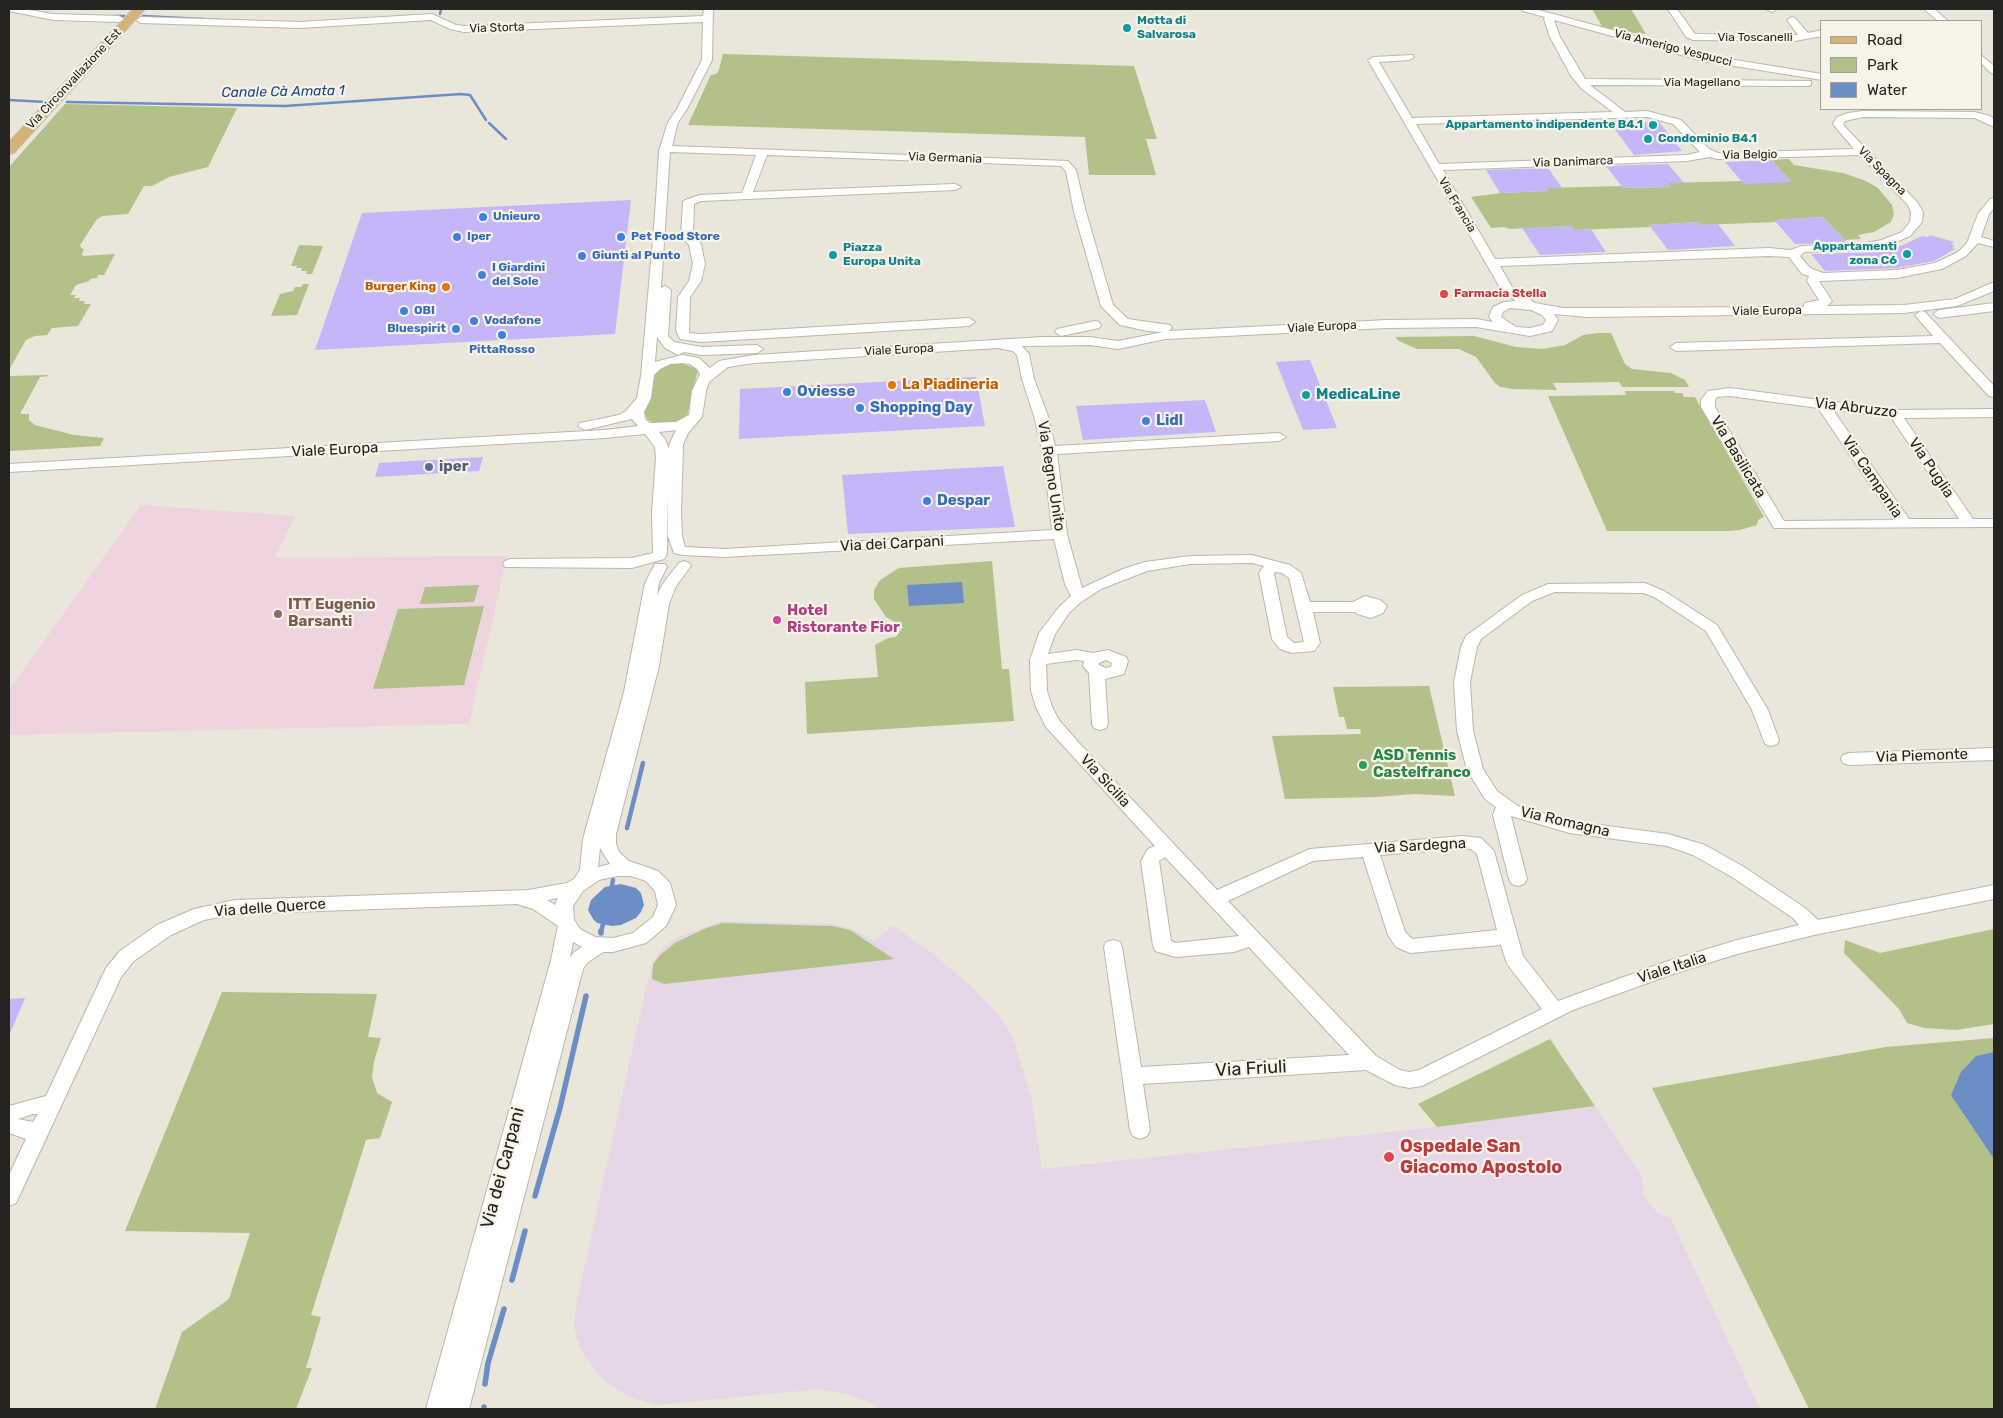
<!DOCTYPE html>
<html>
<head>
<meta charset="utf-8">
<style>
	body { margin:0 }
	#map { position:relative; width:2003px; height:1418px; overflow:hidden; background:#eae6d9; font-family:Rubik,sans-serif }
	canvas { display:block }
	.frame { position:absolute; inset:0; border:10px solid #262420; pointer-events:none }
	.legend { position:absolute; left:1820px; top:20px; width:162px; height:90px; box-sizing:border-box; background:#f7f3e6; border:1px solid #a3a097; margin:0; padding:6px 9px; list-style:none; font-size:15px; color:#262420 }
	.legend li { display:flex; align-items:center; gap:10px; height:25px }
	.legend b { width:25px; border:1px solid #a3a097 }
</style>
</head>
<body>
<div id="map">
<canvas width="2003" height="1418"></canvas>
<div class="frame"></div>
<ul class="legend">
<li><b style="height:6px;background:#d5b275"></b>Road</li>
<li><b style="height:14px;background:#b1c187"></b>Park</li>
<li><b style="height:14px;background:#6c8ec6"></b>Water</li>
</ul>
</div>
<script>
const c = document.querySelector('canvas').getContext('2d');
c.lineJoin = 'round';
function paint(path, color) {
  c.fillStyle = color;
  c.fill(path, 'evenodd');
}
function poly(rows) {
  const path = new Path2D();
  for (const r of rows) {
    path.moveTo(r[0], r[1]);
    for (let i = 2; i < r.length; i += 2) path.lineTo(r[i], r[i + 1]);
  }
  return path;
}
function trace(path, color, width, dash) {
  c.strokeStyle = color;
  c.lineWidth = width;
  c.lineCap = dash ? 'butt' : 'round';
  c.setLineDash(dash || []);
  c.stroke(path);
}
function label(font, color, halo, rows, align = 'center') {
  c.font = font + ' Rubik,sans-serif';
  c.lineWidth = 4.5;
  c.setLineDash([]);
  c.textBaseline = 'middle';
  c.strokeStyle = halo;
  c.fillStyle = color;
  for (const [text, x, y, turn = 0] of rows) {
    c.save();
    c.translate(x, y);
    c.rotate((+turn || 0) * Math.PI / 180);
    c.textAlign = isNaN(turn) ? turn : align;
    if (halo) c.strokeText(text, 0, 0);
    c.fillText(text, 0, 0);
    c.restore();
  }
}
paint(poly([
	[141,505,295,516,275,558,507,556,469,724,9,735,9,690]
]), '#edd4df');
paint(poly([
	[721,921,834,924,854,930,874,941,893,926,927,949,971,986,998,1014,1013,1038,1031,1096,1042,1169,1437,1127,1595,1106,1642,1176,1643,1193,1648,1202,1657,1212,1671,1219,1760,1409,879,1409,872,1403,846,1394,820,1389,658,1405,632,1398,604,1381,587,1359,580,1347,574,1328,576,1305,645,992,654,960,663,948,678,937]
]), '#e6d6e8');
paint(poly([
	[1592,9,1631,9,1646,34,1625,32,1626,34,1603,28],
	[723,54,1134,66,1157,139,1146,139,1156,175,1089,175,1085,137,688,125,708,81,711,75,716,74,719,70],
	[65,104,237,108,208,167,169,177,152,186,144,186,128,214,103,216,97,219,80,245,81,248,84,249,82,254,83,256,115,254,104,275,98,275,97,278,91,279,89,281,76,285,70,295,76,295,74,298,80,298,79,301,85,301,84,304,91,304,78,326,52,328,47,335,35,336,26,340,9,370,10,376,48,375,49,376,40,377,20,414,29,414,29,420,35,425,74,435,104,438,100,446,9,451,9,167],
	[1789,159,1794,165,1843,173,1866,181,1878,188,1892,205,1894,214,1891,222,1874,232,1858,235,1861,239,1845,240,1823,217,1775,220,1777,222,1700,225,1698,222,1649,225,1650,227,1574,230,1571,226,1510,229,1504,227,1491,228,1471,197,1501,193,1548,191,1546,188,1621,186,1623,188,1670,187,1668,183,1742,181,1791,182,1772,160],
	[299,245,323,246,312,274,306,274,307,271,301,271,302,268,296,268,297,266,291,266],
	[303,284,309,284,297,315,271,316,280,294,293,291,295,287,301,287],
	[1598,333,1611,333,1625,364,1632,369,1671,373,1685,380,1689,387,1622,387,1619,382,1560,383,1553,383,1557,390,1513,389,1500,387,1495,383,1476,357,1459,349,1417,349,1399,341,1395,337,1474,336,1516,347,1542,349,1565,345,1583,335],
	[680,363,693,367,698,371,691,395,688,413,684,418,672,423,655,423,648,420,644,412,652,394,655,374,659,369,668,365],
	[1625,391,1674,391,1675,393,1682,393,1684,397,1695,397,1764,517,1758,520,1757,525,1740,530,1727,531,1607,531,1548,396,1626,395],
	[992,561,1002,669,1009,669,1014,721,807,734,805,682,878,677,875,645,888,638,896,637,903,627,886,617,874,599,874,590,880,580,899,568],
	[479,585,474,602,420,604,425,587],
	[484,606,464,685,373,689,398,609],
	[1429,686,1455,796,1414,794,1377,797,1285,799,1272,736,1361,734,1360,729,1347,729,1344,717,1339,717,1333,687],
	[722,923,832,926,850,930,894,959,664,984,652,979,653,964,660,955,675,943,704,929],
	[1994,929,1994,1024,1956,1030,1924,1028,1907,1023,1899,1009,1844,953,1845,940,1880,953],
	[222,992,377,994,368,1037,381,1038,374,1062,372,1077,377,1093,392,1102,380,1138,366,1140,311,1315,321,1317,306,1368,312,1368,296,1409,155,1409,182,1332,229,1299,250,1233,125,1231],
	[1994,1038,1994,1409,1809,1409,1652,1088,1886,1047],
	[1550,1039,1595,1106,1437,1127,1418,1104]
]), '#b1c187');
paint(poly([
	[962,582,964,603,909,606,907,585],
	[621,884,636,888,641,893,644,905,641,912,636,918,621,925,612,926,597,923,593,919,588,910,591,900,605,887],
	[1994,1052,1994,1159,1951,1095,1961,1072,1976,1056]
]), '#6c8ec6');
trace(poly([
	[440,14,441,9],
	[114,16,124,16],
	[143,16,221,20],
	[9,100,46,102],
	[67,102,285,106,461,94,470,95,486,120],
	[489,123,506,139]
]), '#6c8ec6', 2.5);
trace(poly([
	[627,828,643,763],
	[611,891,613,880],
	[601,932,604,920]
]), '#6c8ec6', 4.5);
trace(poly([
	[601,933,601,931],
	[535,1196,560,1108,586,996],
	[512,1280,525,1231],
	[485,1384,488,1363,504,1309],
	[484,1407,484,1409]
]), '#6c8ec6', 5.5);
paint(poly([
	[1657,122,1659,122,1682,151,1634,155,1610,123],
	[1772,160,1791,182,1744,184,1725,162],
	[1668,164,1684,183,1668,183,1671,187,1623,188,1606,166],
	[1548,168,1562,188,1546,188,1548,191,1500,193,1486,170],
	[631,200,615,334,315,350,362,213],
	[1823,217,1848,243,1795,244,1774,220],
	[1698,222,1700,225,1718,224,1735,246,1668,250,1649,225],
	[1572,226,1574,230,1591,229,1606,252,1540,255,1522,228],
	[1930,235,1954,242,1952,245,1955,246,1952,248,1955,249,1934,261,1897,268,1825,271,1811,254,1881,252,1903,245,1922,236,1928,237],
	[1310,360,1337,428,1303,430,1276,362],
	[976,377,985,426,739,439,740,389],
	[1205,400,1216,432,1083,440,1076,406],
	[483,457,479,471,375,477,379,463],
	[1003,466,1015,527,848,534,842,475],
	[25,998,9,1036,9,999]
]), '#c4b6f9');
const minor = poly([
	[9,9,24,9,53,14,119,16,124,19,119,22,53,20,9,11,9,9],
	[704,9,713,9,712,60,687,109,678,122,672,146,1068,161,1076,170,1086,212,1113,305,1128,319,1170,325,1172,328,1169,331,1387,320,1476,319,1493,322,1489,317,1493,307,1504,302,1516,301,1501,289,1368,60,1373,57,1412,55,1414,57,1409,60,1379,62,1412,118,1613,112,1582,89,1571,76,1550,37,1544,19,1545,17,1523,11,1522,9,1535,9,1704,55,1822,74,1822,80,1703,61,1554,20,1560,37,1585,79,1811,81,1811,85,1807,86,1590,85,1625,112,1647,111,1681,120,1709,149,1718,153,1854,149,1833,124,1837,117,1848,113,1863,111,1975,112,1990,116,1994,119,1994,127,1975,118,1863,117,1845,121,1843,124,1845,127,1917,202,1923,212,1922,222,1910,236,1889,245,1859,250,1804,252,1800,256,1810,268,1823,273,1897,270,1935,263,1958,252,1967,243,1978,214,1990,199,1994,198,1994,208,1989,214,1981,237,1994,241,1994,247,1978,243,1966,256,1942,269,1897,278,1819,281,1832,301,1827,306,1904,305,1955,299,1994,282,1994,291,1957,306,1904,313,1587,317,1554,314,1558,320,1552,331,1530,336,1476,327,1387,328,1165,339,1118,349,1090,345,1022,346,1029,354,1034,379,1048,416,1055,446,1279,433,1286,437,1279,441,1057,454,1067,534,1082,588,1123,569,1145,562,1190,556,1252,555,1290,565,1301,573,1310,602,1353,602,1365,596,1380,600,1387,606,1383,613,1371,618,1357,614,1355,612,1313,612,1320,643,1314,651,1292,653,1280,649,1272,639,1259,573,1264,566,1252,563,1190,564,1147,571,1101,589,1081,602,1069,613,1055,634,1048,654,1076,650,1093,653,1108,650,1126,657,1128,661,1124,674,1105,679,1108,724,1106,728,1100,730,1094,728,1092,724,1089,673,1083,666,1084,661,1076,660,1046,664,1047,691,1052,707,1059,720,1079,743,1217,890,1310,849,1463,836,1481,838,1494,851,1523,956,1558,1001,1665,962,1737,940,1799,925,1793,918,1732,877,1693,855,1667,846,1570,833,1511,816,1527,879,1524,884,1518,886,1512,884,1509,879,1493,815,1496,807,1485,799,1467,770,1457,731,1454,682,1461,647,1466,636,1522,595,1548,584,1645,583,1664,591,1717,625,1768,710,1779,740,1777,744,1771,746,1765,744,1752,710,1706,631,1654,597,1643,593,1555,592,1532,601,1481,639,1477,647,1470,682,1473,731,1483,769,1497,791,1518,806,1570,821,1668,834,1705,845,1744,867,1805,908,1818,920,1994,885,1994,899,1814,935,1737,954,1670,975,1573,1010,1422,1086,1409,1088,1395,1085,1366,1070,1143,1084,1150,1130,1147,1136,1140,1139,1133,1136,1130,1130,1104,947,1106,942,1113,940,1120,942,1122,947,1141,1067,1349,1055,1249,947,1234,952,1176,957,1155,951,1153,946,1141,861,1148,849,1155,846,1046,727,1036,707,1031,691,1030,660,1039,633,1059,607,1071,596,1065,584,1054,539,724,557,683,555,674,553,668,536,668,492,667,554,664,559,632,568,505,567,503,564,505,561,510,559,632,558,653,553,652,512,656,458,655,447,645,434,605,438,9,472,9,464,605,430,638,426,632,419,585,430,578,426,580,423,619,415,626,411,637,398,641,376,655,215,659,151,668,122,677,109,702,60,703,22,464,32,450,29,431,20,300,28,141,23,136,20,141,17,300,22,432,14,456,25,464,26,703,16,704,9],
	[1647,117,1673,124,1700,152,1687,155,1439,164,1416,124,1647,117],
	[670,152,756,155,742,193,700,195,685,200,683,202,681,236,689,245,693,264,689,281,678,297,676,330,680,339,701,342,969,326,975,322,969,318,701,334,689,333,690,297,701,281,705,264,701,244,693,235,694,204,701,201,955,190,961,187,955,184,753,192,767,155,1061,166,1066,171,1074,212,1101,306,1120,325,1148,331,1163,332,1118,341,1090,337,1042,337,754,355,719,361,710,368,699,358,682,355,655,362,657,337,665,348,678,355,684,352,702,355,757,353,763,349,757,345,702,347,674,342,668,336,671,290,665,286,661,288,670,152],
	[1860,155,1908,205,1911,212,1910,222,1902,232,1882,240,1859,244,1802,246,1790,250,1769,248,1495,259,1443,170,1687,161,1710,157,1717,159,1860,155],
	[1769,256,1789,257,1802,274,1809,276,1807,281,1819,300,1805,303,1803,307,1563,308,1535,303,1512,287,1500,266,1769,256],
	[1510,308,1531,310,1542,315,1546,320,1543,325,1530,328,1516,327,1501,317,1503,312,1510,308],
	[998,348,1013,351,1017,355,1022,379,1034,416,1044,458,1052,530,724,549,685,547,682,536,681,511,683,445,688,433,702,417,706,391,709,382,728,367,754,363,998,348],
	[682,363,690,364,697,369,700,374,692,391,689,415,676,422,650,423,645,419,644,412,651,398,654,375,660,369,670,364,682,363],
	[676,430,669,445,669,449,665,439,659,432,676,430],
	[1275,572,1282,573,1289,578,1304,642,1294,643,1287,637,1274,574,1275,572],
	[1106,660,1112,663,1111,667,1106,668,1099,665,1099,663,1106,660],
	[1463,848,1471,849,1477,854,1497,930,1412,939,1405,932,1380,855,1463,848],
	[1165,857,1239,936,1176,943,1171,941,1159,861,1165,857],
	[1363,857,1388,935,1396,947,1410,953,1501,945,1507,964,1542,1009,1419,1070,1409,1072,1400,1070,1376,1056,1228,901,1313,861,1363,857],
	[1668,9,1677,9,1695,34,1798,35,1787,20,1792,17,1795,18,1808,33,1822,30,1822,36,1795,41,1693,40,1686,37,1668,9],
	[1766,9,1777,9,1772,12,1766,9],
	[1924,9,1934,9,1948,21,1938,21,1924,9],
	[1982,56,1994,66,1994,74,1991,73,1982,64,1982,56],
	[1994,303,1994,311,1939,318,1933,314,1939,310,1994,303],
	[1921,311,1925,312,1994,386,1994,397,1989,396,1940,343,1676,351,1670,347,1676,343,1933,336,1915,315,1921,311],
	[1095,321,1099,322,1101,325,1099,328,1061,336,1055,332,1057,329,1095,321],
	[1730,388,1895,410,1994,409,1994,417,1904,418,1973,519,1994,519,1994,527,1774,528,1701,407,1701,400,1708,391,1730,388],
	[1730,396,1818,408,1894,520,1784,521,1715,407,1715,400,1717,397,1730,396],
	[1833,410,1891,417,1959,519,1909,519,1833,410],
	[684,561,689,563,691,566,676,586,669,604,659,666,616,834,616,844,619,852,629,861,658,871,670,883,676,905,666,926,646,943,613,952,603,952,587,963,583,969,469,1409,426,1409,551,960,558,926,533,909,517,904,235,914,204,920,171,935,134,961,121,977,16,1203,9,1206,9,1175,26,1139,9,1133,9,1106,46,1096,106,968,120,951,157,925,194,909,235,900,528,890,567,883,574,879,580,870,583,839,624,692,645,583,655,564,665,564,667,567,659,583,657,595,664,582,679,563,684,561],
	[600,848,610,864,598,867,600,848],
	[617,876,631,876,646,881,655,891,658,905,653,917,633,933,613,938,595,937,580,929,574,920,573,906,583,891,599,880,617,876],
	[558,898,555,905,547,900,558,898],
	[573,942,582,947,573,953,570,958,573,942],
	[38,1114,33,1122,18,1119,33,1114,38,1114],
	[1994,748,1994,760,1849,765,1843,763,1841,759,1843,755,1849,753,1994,748]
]);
const major = poly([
	[133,9,145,9,14,153,9,154,9,142,133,9]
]);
trace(minor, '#bbb8ab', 2);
trace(major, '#c7c6c5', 2);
paint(minor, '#fff');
paint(major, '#d5b275');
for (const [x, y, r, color] of [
	[1127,28,5,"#0f9aa8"],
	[1653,125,5,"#0f9aa8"],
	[1648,139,5,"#0f9aa8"],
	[483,217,5,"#3f7fe0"],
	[457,237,5,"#3f7fe0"],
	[621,237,5,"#3f7fe0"],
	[1907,254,5,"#0f9aa8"],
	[833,255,5,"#0f9aa8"],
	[582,256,5,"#3f7fe0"],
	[482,275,5,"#3f7fe0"],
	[446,287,5,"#e8710a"],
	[1444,294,5,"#e0444e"],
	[404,311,5,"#3f7fe0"],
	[474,321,5,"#3f7fe0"],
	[456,329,5,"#3f7fe0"],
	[502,335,5,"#3f7fe0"],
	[892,385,5,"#e8710a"],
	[787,392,5,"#3f7fe0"],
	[1306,395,5,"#0f9aa8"],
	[860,408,5,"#3f7fe0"],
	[1146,421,5,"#3f7fe0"],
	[429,467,5,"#5c6f8a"],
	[927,501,5,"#3f7fe0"],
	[278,614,5,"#8d6e63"],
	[777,620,5,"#d1479c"],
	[1363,765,5,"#2e9e5b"],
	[1389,1157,6,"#e0444e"]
]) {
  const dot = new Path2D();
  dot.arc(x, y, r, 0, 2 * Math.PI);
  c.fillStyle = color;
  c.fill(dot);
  trace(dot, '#f7f3e6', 2);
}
label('bold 12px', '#0d838f', '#f7f3e6', [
	["Motta di",1137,21],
	["Salvarosa",1137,35],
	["Appartamento indipendente B4.1",1643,125,"right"],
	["Condominio B4.1",1658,139],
	["Appartamenti",1897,247,"right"],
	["zona C6",1897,261,"right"],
	["Piazza",843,248],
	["Europa Unita",843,262]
], 'left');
label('12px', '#262420', '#f7f3e6', [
	["Via Storta",497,28,-2],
	["Via Toscanelli",1755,38],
	["Via Amerigo Vespucci",1673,48,14],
	["Via Circonvallazione Est",74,79,-47],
	["Via Magellano",1702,83],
	["Via Belgio",1750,155,-1],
	["Via Germania",945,158,2],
	["Via Danimarca",1573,162,-2],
	["Via Spagna",1882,171,45],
	["Via Francia",1457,205,59],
	["Viale Europa",1767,311,-1],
	["Viale Europa",1322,327,-3],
	["Viale Europa",899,350,-3]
]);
label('bold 12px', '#366cbe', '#f7f3e6', [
	["Unieuro",493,217],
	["Iper",467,237],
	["Pet Food Store",631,237],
	["Giunti al Punto",592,256],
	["I Giardini",492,268],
	["del Sole",492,282],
	["OBI",414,311],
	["Vodafone",484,321],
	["Bluespirit",446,329,"right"],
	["PittaRosso",502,350,"center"]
], 'left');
label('bold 12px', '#c56008', '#f7f3e6', [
	["Burger King",436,287]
], 'right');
label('bold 12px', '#be3a42', '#f7f3e6', [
	["Farmacia Stella",1454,294]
], 'left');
label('italic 14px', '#1d458a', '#f7f3e6', [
	["Canale Cà Amata 1",283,92,-1]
]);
label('bold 15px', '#c56008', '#f7f3e6', [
	["La Piadineria",902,385]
], 'left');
label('bold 15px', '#366cbe', '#f7f3e6', [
	["Oviesse",797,392],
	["Shopping Day",870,408],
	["Lidl",1156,421],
	["Despar",937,501]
], 'left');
label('bold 15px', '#0d838f', '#f7f3e6', [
	["MedicaLine",1316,395]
], 'left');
label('15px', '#262420', '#f7f3e6', [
	["Via Abruzzo",1856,408,7],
	["Viale Europa",335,450,-3],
	["Via Basilicata",1738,457,59],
	["Via Puglia",1931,468,56],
	["Via Regno Unito",1051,476,81],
	["Via Campania",1872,477,56],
	["Via dei Carpani",892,544,-3],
	["Via Piemonte",1922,756,-2],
	["Via Sicilia",1105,781,47],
	["Via Romagna",1565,822,13],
	["Via Sardegna",1420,846,-3],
	["Via delle Querce",270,908,-4],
	["Viale Italia",1672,968,-18]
]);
label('bold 15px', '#4e5e75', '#f7f3e6', [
	["iper",439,467]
], 'left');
label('bold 15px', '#785e54', '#f7f3e6', [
	["ITT Eugenio",288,605],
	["Barsanti",288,622]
], 'left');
label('bold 15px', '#b23c85', '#f7f3e6', [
	["Hotel",787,611],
	["Ristorante Fior",787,628]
], 'left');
label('bold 15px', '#27864d', '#f7f3e6', [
	["ASD Tennis",1373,756],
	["Castelfranco",1373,773]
], 'left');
label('18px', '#262420', '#f7f3e6', [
	["Via Friuli",1251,1069,-3],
	["Via dei Carpani",503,1168,-75]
]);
label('bold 18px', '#be3a42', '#f7f3e6', [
	["Ospedale San",1400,1147],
	["Giacomo Apostolo",1400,1168]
], 'left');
</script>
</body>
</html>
